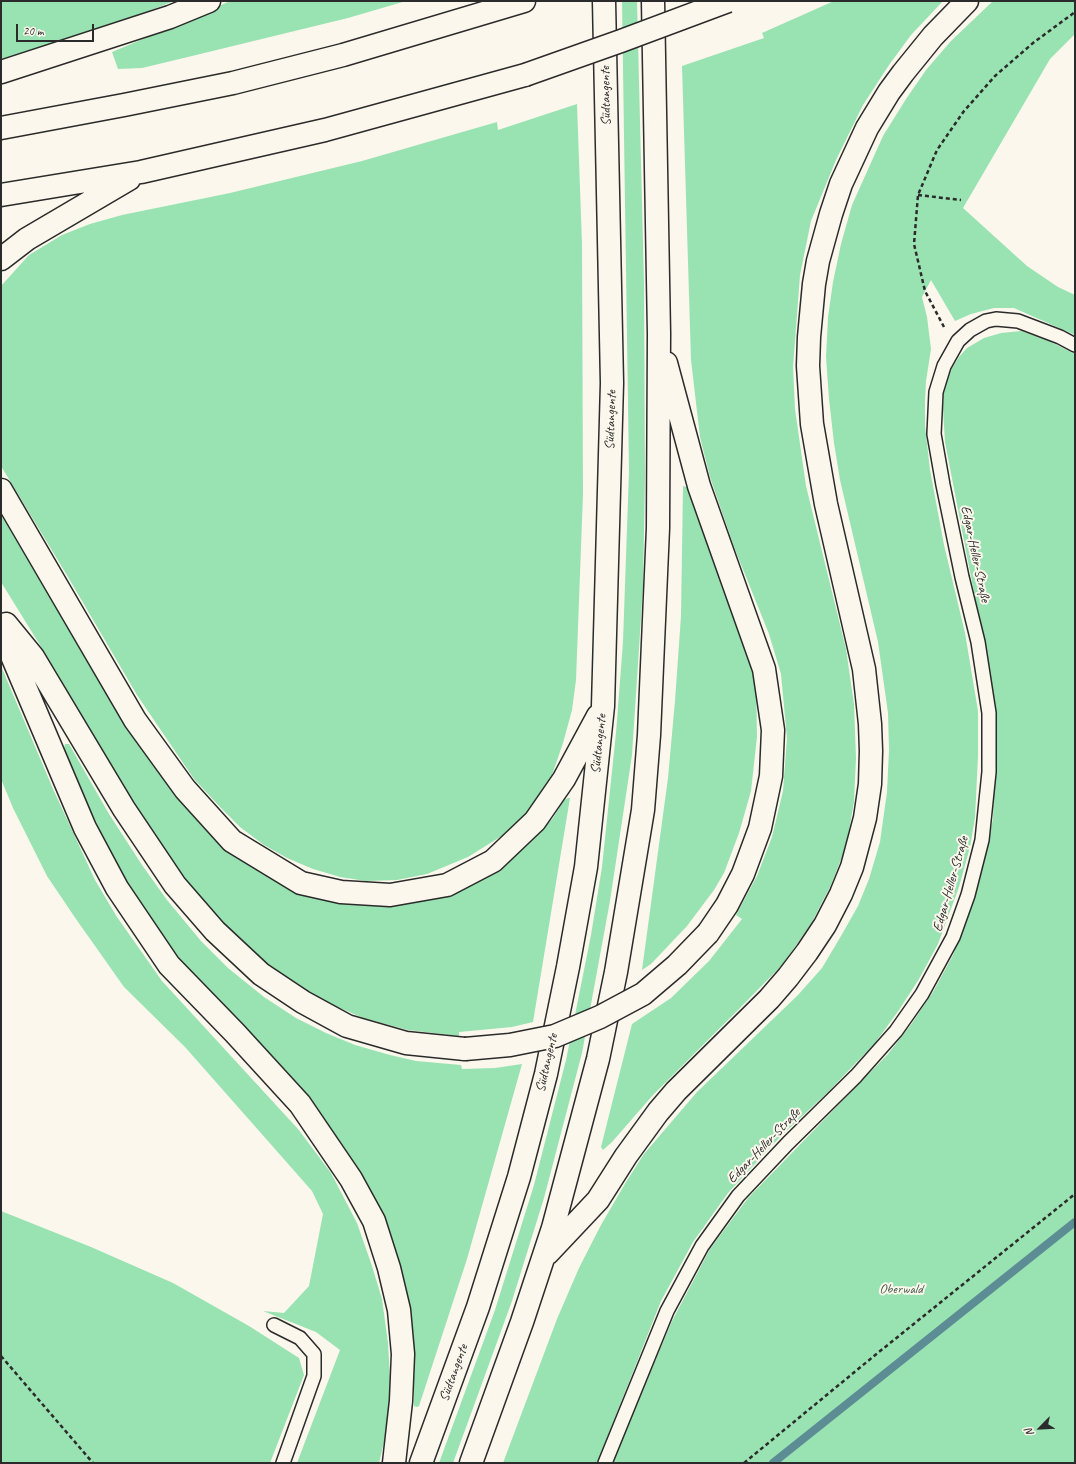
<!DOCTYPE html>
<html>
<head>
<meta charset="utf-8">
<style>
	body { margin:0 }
	#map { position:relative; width:1076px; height:1464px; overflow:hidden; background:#fbf7ec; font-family:Caveat,sans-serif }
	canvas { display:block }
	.frame { position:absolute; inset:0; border:2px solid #2b2b2b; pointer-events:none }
	.north { position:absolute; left:1020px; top:1408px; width:40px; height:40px; -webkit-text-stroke:3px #fbf7ec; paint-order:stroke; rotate:246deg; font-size:11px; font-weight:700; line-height:16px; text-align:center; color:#2b2b2b }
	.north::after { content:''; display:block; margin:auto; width:14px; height:18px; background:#2b2b2b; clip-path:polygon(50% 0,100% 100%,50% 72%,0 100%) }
	.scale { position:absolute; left:16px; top:24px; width:78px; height:18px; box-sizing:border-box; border:2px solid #2b2b2b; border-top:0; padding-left:5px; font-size:12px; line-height:14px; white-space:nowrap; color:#2b2b2b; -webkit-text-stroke:3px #fbf7ec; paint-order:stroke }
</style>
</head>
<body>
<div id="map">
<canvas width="1076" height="1464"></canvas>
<div class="frame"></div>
<div class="north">N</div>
<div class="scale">20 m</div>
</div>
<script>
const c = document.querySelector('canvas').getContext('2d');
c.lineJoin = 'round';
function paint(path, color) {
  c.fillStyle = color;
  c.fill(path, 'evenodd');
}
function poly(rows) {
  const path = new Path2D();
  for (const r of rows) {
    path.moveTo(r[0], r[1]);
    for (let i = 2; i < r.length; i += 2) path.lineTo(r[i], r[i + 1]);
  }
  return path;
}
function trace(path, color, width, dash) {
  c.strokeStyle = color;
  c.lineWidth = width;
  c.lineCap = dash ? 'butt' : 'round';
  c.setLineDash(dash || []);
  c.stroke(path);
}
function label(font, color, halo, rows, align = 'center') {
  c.font = font + ' Caveat,sans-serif';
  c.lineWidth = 4;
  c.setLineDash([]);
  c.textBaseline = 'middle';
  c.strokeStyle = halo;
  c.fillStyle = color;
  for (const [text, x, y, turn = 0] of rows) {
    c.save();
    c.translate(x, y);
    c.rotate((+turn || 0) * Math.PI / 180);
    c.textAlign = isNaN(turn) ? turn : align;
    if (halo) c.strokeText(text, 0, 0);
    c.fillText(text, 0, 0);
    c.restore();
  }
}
paint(poly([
	[1,1,174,1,96,32,1,59],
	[230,1,406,1,348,18,192,56,142,68,118,69,112,52,191,19],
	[622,1,637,1,644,283,645,477,643,587,632,755,610,901,582,1053,544,1198,512,1301,453,1463,439,1463,495,1310,534,1185,566,1060,591,935,602,867,616,733,623,642,629,471],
	[834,1,943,1,911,35,889,65,863,105,836,160,811,221,800,275,793,367,795,409,806,486,846,649,854,704,856,758,854,802,849,830,843,854,831,885,812,922,783,964,738,1010,653,1095,612,1142,603,1150,601,1147,632,1024,671,998,709,961,742,919,736,915,757,876,772,837,783,791,787,738,781,674,769,634,734,547,710,477,700,437,691,360,682,66,764,38,762,33],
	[993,1,1075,1,1075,34,1050,59,963,208,1027,266,1058,287,1075,295,1075,335,1014,308,994,308,971,314,955,321,931,280,922,297,927,317,931,349,926,381,925,402,925,426,930,470,944,545,965,633,978,711,978,756,975,818,970,847,959,887,938,944,919,979,899,1010,875,1043,829,1091,780,1137,728,1193,693,1242,661,1301,597,1463,503,1463,557,1319,579,1268,601,1225,626,1182,644,1154,697,1092,798,995,822,968,841,936,858,906,869,879,880,842,887,792,889,750,888,713,878,642,840,480,834,443,829,399,826,357,828,317,833,282,841,244,852,205,883,136,906,99,926,70,951,41],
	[577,104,582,244,583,494,576,680,572,710,563,743,552,775,527,812,508,832,468,857,427,874,397,880,366,881,340,877,313,869,287,858,264,845,240,827,221,808,194,779,137,695,68,577,1,466,1,286,29,255,62,235,90,224,122,215,230,193,362,161,497,122,498,130],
	[1021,331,1049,341,1075,354,1075,1463,612,1463,672,1321,710,1249,748,1198,888,1054,910,1026,933,992,953,955,972,906,982,870,993,819,994,784,988,665,945,442,943,409,944,389,951,370,959,357,967,348,984,338,1001,333],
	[683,486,687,487,756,676,757,737,751,791,739,833,724,873,714,890,687,926,651,964,642,970,668,778,675,701,681,616],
	[1,511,182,800,320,896,504,865,535,838,553,818,564,800,568,798,570,798,533,1022,512,1027,459,1032,459,1036,408,1030,363,1018,324,1001,276,971,238,940,211,912,177,871,149,829,48,658,1,582],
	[1,666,53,789,95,880,117,917,162,981,298,1129,331,1173,357,1223,372,1266,382,1299,388,1343,391,1396,384,1442,379,1463,297,1463,340,1350,316,1332,263,1311,284,1313,309,1286,323,1214,312,1191,185,1047,124,987,76,919,47,876,13,808,1,779],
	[65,744,69,744,109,814,142,865,167,900,201,941,228,968,264,997,296,1018,326,1033,355,1045,390,1055,416,1061,461,1065,462,1069,495,1068,522,1064,467,1259,419,1406,417,1407,414,1406,414,1354,377,1207,359,1171,344,1147,316,1110,187,968,154,926,130,889,107,845,85,799,67,757,64,748],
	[1,1211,91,1247,173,1283,249,1326,299,1358,304,1375,270,1463,1,1463]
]), '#99e2b1');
trace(poly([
	[773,1463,1075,1222]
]), '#5c8c94', 8);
const lane = poly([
	[274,1325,300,1338,314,1354,314,1376,283,1463],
	[605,1463,667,1311,702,1246,738,1196,788,1143,856,1076,896,1031,922,994,953,937,968,895,982,840,989,772,989,713,978,642,962,577,943,485,934,434,936,392,944,366,958,341,970,330,986,321,996,319,1018,321,1060,337,1075,345]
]);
const highway = poly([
	[1,72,170,17,209,1],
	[1,128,124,105,233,83,343,55,524,1],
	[1,195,141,172,325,130,525,75],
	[1,259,27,239,129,179],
	[666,363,699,486,764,669,773,730,771,776,760,828,743,874,727,905,708,933],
	[1,490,135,720,185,789,232,841,301,883,341,892,390,895,447,885,493,861,535,821,564,779,598,716],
	[6,624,33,657,124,809,175,885,215,931,261,974,303,1002,347,1026,406,1043,465,1049],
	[1,630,85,828,117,888,169,965,235,1033,300,1104,351,1179,374,1221,389,1268,399,1310,403,1354,401,1401,394,1463],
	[548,1253,598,1200,626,1156,658,1112,676,1091,769,999,788,977,807,952,825,925,841,894,852,867,865,818,870,784,871,751,870,724,864,669,826,504,812,424,808,366,809,337,814,284,818,261,831,214,841,184,867,128,889,92,903,73,933,36,967,1],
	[421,1463,478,1307,519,1177,546,1074,568,967,586,867,603,706,612,383,604,1],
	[471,1463,522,1322,553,1228,598,1059,616,972,643,810,649,735,658,528,659,334,653,1]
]);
trace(lane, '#2b2b2b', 16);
trace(highway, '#2b2b2b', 25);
trace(poly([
	[918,195,961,200],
	[944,327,925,291,914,244,918,195,937,150,964,111,995,76,1033,43,1075,12],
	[1,1356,93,1463],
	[744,1463,874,1356,1075,1194]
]), '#2b2b2b', 2.5, [4, 3]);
trace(lane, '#fbf7ec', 13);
trace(highway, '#fbf7ec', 22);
const highwayBridge = poly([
	[525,75,621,41,728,1],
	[465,1049,510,1045,555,1036,600,1017,643,994,677,965,708,933]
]);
trace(highwayBridge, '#2b2b2b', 25, []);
trace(highwayBridge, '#fbf7ec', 22);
label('14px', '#2b2b2b', '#fbf7ec', [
	["Südtangente",606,96,-91],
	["Südtangente",611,420,-88],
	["Edgar-Heller-Straße",975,554,78],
	["Südtangente",599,744,-84],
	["Edgar-Heller-Straße",951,884,-74],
	["Südtangente",547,1063,-77],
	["Edgar-Heller-Straße",764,1146,-46],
	["Südtangente",454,1373,-70]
]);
label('14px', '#46594c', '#fbf7ec', [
	["Oberwald",901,1289]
]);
</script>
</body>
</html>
